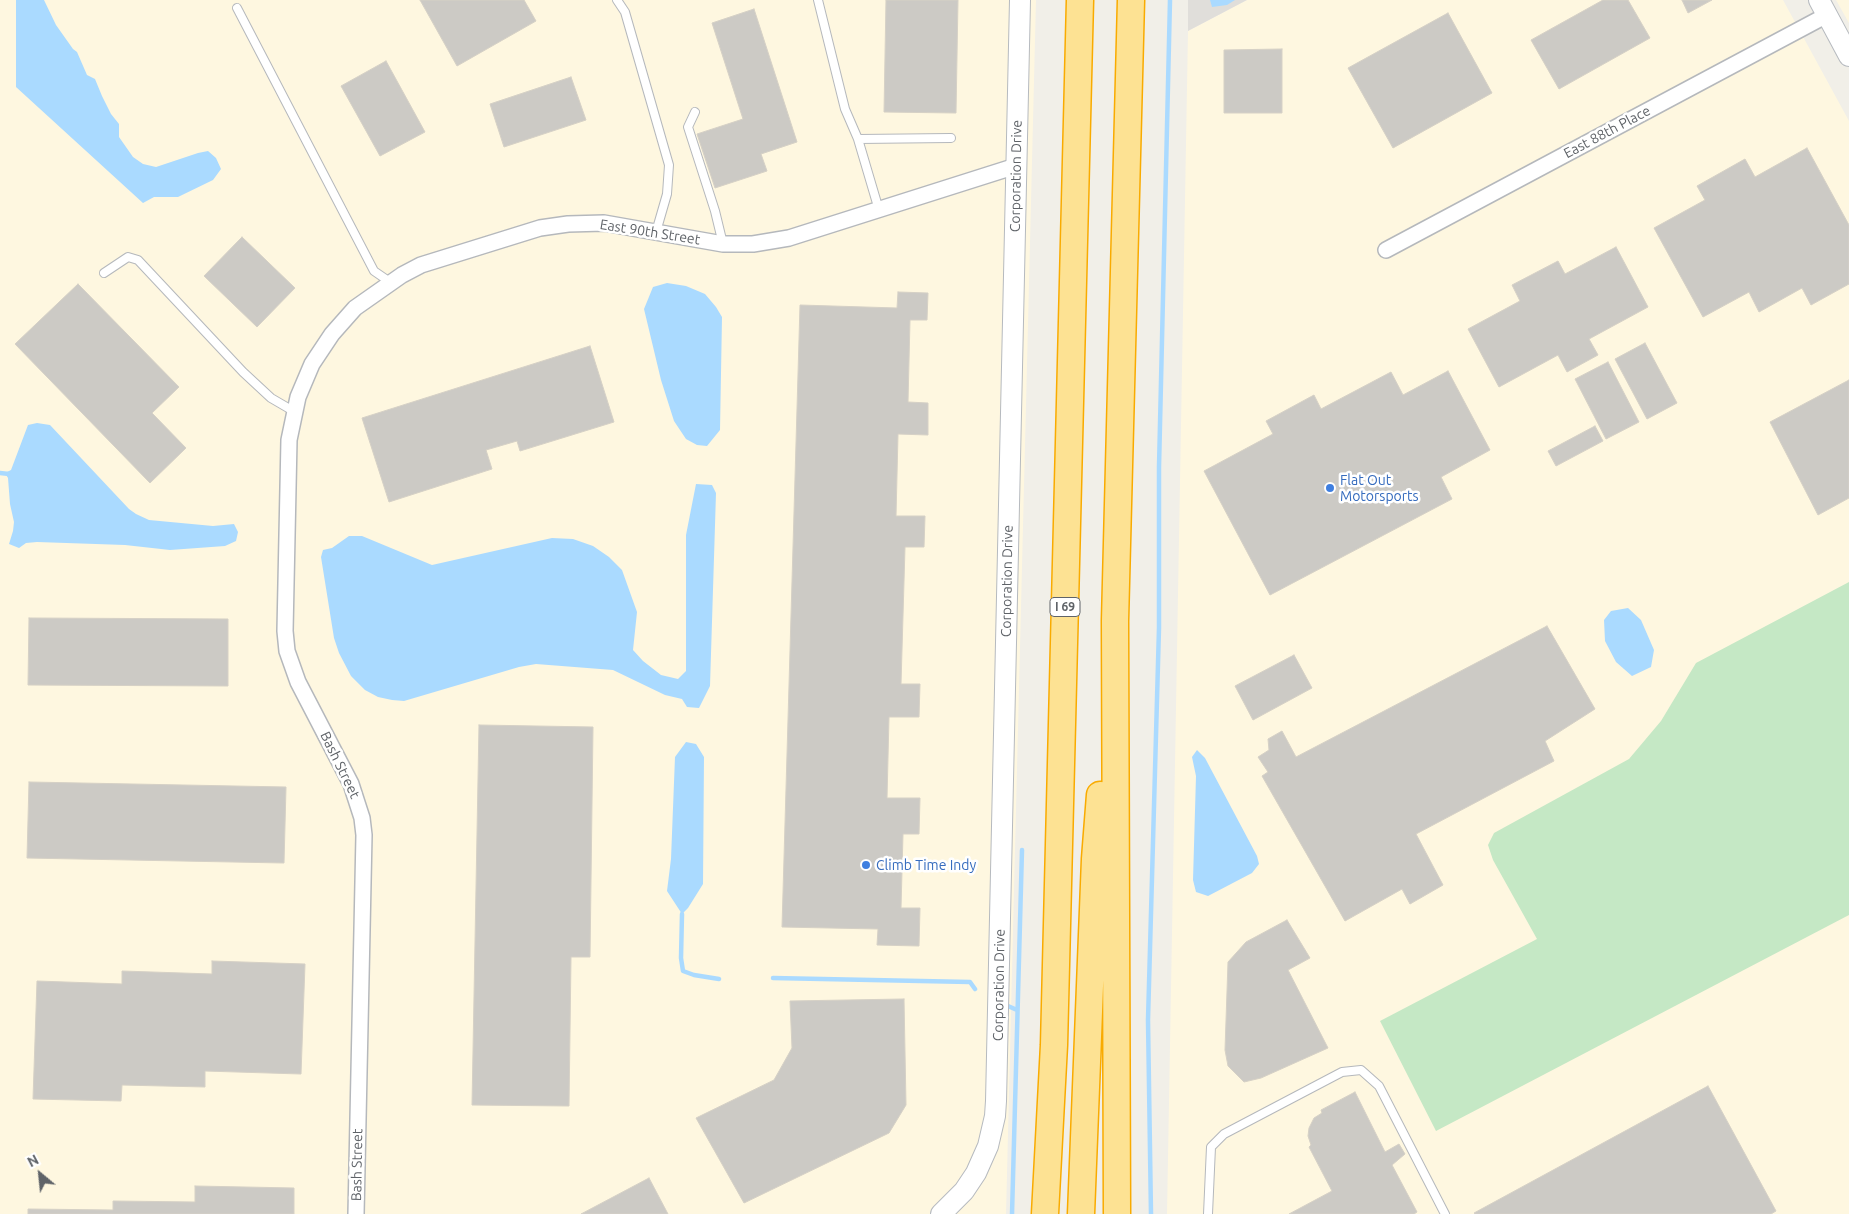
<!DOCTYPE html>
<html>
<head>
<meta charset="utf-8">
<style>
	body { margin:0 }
	#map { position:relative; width:1849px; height:1214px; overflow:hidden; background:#f1efe8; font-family:Ubuntu,sans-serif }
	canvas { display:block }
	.north { position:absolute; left:15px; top:1149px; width:50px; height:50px; -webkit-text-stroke:4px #fff; paint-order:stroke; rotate:332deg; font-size:14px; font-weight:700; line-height:20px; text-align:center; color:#5f6368 }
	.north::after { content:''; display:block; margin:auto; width:18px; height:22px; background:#5f6368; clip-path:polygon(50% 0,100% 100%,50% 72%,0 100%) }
</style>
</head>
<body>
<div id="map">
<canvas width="1849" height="1214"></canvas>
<div class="north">N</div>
</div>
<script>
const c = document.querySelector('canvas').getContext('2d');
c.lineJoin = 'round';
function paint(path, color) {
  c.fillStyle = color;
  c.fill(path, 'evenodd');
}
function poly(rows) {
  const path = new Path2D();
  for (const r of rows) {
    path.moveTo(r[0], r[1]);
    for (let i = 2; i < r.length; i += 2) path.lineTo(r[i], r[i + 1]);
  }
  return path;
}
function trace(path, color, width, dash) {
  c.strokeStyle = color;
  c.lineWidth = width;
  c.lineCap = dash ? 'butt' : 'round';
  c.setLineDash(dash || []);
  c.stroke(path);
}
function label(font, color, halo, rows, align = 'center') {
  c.font = font + ' Ubuntu,sans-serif';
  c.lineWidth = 5;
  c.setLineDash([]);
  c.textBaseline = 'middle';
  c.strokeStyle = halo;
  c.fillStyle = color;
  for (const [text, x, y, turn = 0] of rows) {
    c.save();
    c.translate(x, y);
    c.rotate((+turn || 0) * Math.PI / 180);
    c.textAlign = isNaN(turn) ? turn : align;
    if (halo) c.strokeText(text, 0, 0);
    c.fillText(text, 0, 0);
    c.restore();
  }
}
paint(poly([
	[0,0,1036,0,1006,1214,0,1214],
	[1247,0,1783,0,1849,121,1849,1214,1167,1214,1188,31],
	[1836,0,1849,0,1849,23]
]), '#fef7e0');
paint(poly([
	[1188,0,1247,0,1188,31]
]), '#e0deda');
paint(poly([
	[1849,582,1849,915,1436,1131,1380,1021,1537,939,1493,860,1488,845,1494,833,1629,759,1661,721,1696,663]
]), '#c5e8c5');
paint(poly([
	[16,0,44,0,56,25,73,49,77,52,87,75,95,79,102,96,111,114,119,124,119,137,133,157,143,164,156,167,198,153,208,151,216,158,221,169,213,180,178,197,154,197,143,203,16,87],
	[1210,0,1235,0,1227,5,1212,7],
	[667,283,686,286,705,294,716,307,722,317,720,430,707,446,697,445,686,439,674,421,661,380,644,309,653,287],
	[37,423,50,425,129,509,136,514,149,520,213,526,234,524,238,532,236,541,225,546,170,550,125,545,37,542,26,543,19,548,9,544,13,531,14,522,10,504,8,478,5,473,11,470,28,425],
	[696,484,712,485,716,493,710,686,699,708,687,707,682,699,665,695,613,670,536,664,519,667,404,701,392,700,378,697,365,690,351,676,339,653,334,638,321,557,323,550,332,548,349,536,362,536,432,565,552,538,573,539,593,546,609,557,622,570,637,612,633,650,643,661,661,675,678,679,686,671,686,535],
	[1628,608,1641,620,1654,650,1651,667,1632,676,1616,662,1605,641,1604,620,1611,611],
	[686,742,696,744,704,757,703,884,688,908,682,914,667,891,671,859,675,757],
	[1197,750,1205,758,1257,856,1259,864,1252,873,1208,896,1196,892,1193,880,1196,776,1192,757]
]), '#aadaff');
trace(poly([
	[0,473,9,474],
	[682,914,681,958,683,971,694,975,719,979],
	[773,978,970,982,975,989],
	[1008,1006,1017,1010],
	[1012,1214,1022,850],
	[1151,1214,1148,1020,1159,628,1159,467,1170,0]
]), '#aadaff', 4.5);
const building = poly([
	[420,0,524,0,536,21,457,66,420,0],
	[886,0,958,0,956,113,884,112,886,0],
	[1603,0,1628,0,1650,38,1559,89,1531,40,1603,0],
	[1682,0,1712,0,1688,13,1682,0],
	[754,9,797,142,761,154,767,171,715,188,697,134,743,119,712,23,754,9],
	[1448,13,1492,93,1393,148,1348,68,1448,13],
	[1282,49,1282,113,1224,113,1224,50,1282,49],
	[386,61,425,132,380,156,341,86,386,61],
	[571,77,586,120,504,147,490,104,571,77],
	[1807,148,1849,225,1849,284,1811,305,1802,288,1759,312,1749,292,1703,317,1654,228,1705,200,1697,186,1745,159,1755,177,1807,148],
	[242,237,295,288,257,327,204,276,242,237],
	[1616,247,1648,307,1589,339,1598,355,1567,372,1558,355,1499,387,1468,329,1520,301,1512,285,1558,261,1565,274,1616,247],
	[78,284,179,387,152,413,186,448,150,483,15,344,78,284],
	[898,292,928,293,927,320,910,320,908,402,928,403,928,435,898,434,896,516,925,516,924,547,905,547,901,684,920,684,919,717,889,717,887,798,920,798,919,834,903,834,901,908,920,908,919,946,877,945,878,929,782,927,800,305,897,308,898,292],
	[1645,343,1677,403,1647,419,1615,359,1645,343],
	[590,346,614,422,520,451,517,441,486,450,492,469,389,502,362,418,590,346],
	[1608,362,1639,422,1606,439,1575,379,1608,362],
	[1448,371,1490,450,1441,477,1452,499,1270,595,1204,471,1273,434,1266,421,1314,395,1321,409,1391,372,1403,395,1448,371],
	[1849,380,1849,498,1818,515,1770,422,1849,380],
	[1595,426,1603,441,1556,466,1548,451,1595,426],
	[29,618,228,619,228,686,28,685,29,618],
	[1547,626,1595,709,1545,741,1554,761,1416,834,1443,885,1410,904,1402,889,1345,921,1262,776,1268,772,1258,757,1269,750,1268,739,1282,731,1296,757,1547,626],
	[1294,655,1312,688,1253,720,1235,686,1294,655],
	[479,725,593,727,590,957,571,957,569,1106,472,1105,479,725],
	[29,782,286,787,284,863,27,858,29,782],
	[1287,920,1310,958,1288,970,1328,1048,1261,1078,1244,1082,1228,1066,1225,1050,1228,962,1246,942,1287,920],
	[212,961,305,964,301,1074,205,1071,205,1087,122,1085,121,1101,33,1099,37,981,122,984,122,971,212,974,212,961],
	[904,999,906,1105,889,1133,744,1203,696,1118,774,1080,792,1048,790,1001,904,999],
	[1708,1086,1776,1211,1771,1214,1475,1214,1474,1213,1708,1086],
	[1355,1092,1385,1152,1399,1144,1405,1154,1392,1165,1417,1212,1414,1214,1289,1214,1332,1191,1309,1147,1311,1145,1308,1136,1309,1128,1314,1118,1322,1113,1321,1110,1355,1092],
	[649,1178,668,1214,581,1214,649,1178],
	[195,1186,294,1188,294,1214,28,1214,28,1209,113,1210,113,1201,195,1202,195,1186]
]);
paint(building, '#cccac5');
trace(building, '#d6d1c6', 1);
const lane = poly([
	[617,0,625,12,669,165,667,194,656,232],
	[818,0,845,109,858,139],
	[237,8,374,271,390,282],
	[695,112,688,127,715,211,723,244],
	[879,210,858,139,951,138],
	[104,273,128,257,138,260,243,372,271,398,295,412],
	[1208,1214,1211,1147,1224,1134,1342,1072,1361,1070,1379,1086,1445,1214]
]);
const street = poly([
	[1386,250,1827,15],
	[356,1214,364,835,362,818,351,784,298,682,287,651,285,631,289,440,298,397,312,364,332,334,355,308,402,275,421,265,540,228,568,224,604,223,723,244,753,244,789,238,1016,166]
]);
const secondary = poly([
	[1819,0,1849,56],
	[941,1214,964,1191,976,1173,988,1146,995,1116,996,1101,1020,0]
]);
const highway = poly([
	[1045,1214,1054,1045,1080,0],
	[1081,1214,1095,859,1100,795],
	[1117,1214,1115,621,1131,0]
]);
trace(lane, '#b5b8bc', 10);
trace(street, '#b5b8bc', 18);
trace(secondary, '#b6babf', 22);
trace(highway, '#f9ab00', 29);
trace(lane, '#fff', 8);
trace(street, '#fff', 15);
trace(secondary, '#fff', 20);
trace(highway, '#fde293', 26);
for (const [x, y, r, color] of [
	[1330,488,5,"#3f7fe0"],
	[866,865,5,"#3f7fe0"]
]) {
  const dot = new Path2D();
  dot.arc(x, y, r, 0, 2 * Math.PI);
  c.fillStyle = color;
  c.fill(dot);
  trace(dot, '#fff', 2);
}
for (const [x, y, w] of [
	[1065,607,30]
]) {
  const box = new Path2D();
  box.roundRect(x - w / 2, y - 9.5, w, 19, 4);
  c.fillStyle = '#fff';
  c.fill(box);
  trace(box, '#5f6368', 1);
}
label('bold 12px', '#5f6368', null, [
	["I 69",1065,607]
]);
label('14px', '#5f6368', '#fff', [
	["East 88th Place",1607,132,-28],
	["Corporation Drive",1016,176,-89],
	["East 90th Street",650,232,9],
	["Corporation Drive",1007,581,-89],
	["Bash Street",340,765,64],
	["Corporation Drive",999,985,-89],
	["Bash Street",357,1165,-89]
]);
label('14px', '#366cbe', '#fff', [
	["Flat Out",1340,480],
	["Motorsports",1340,496],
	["Climb Time Indy",876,865]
], 'left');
</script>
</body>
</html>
